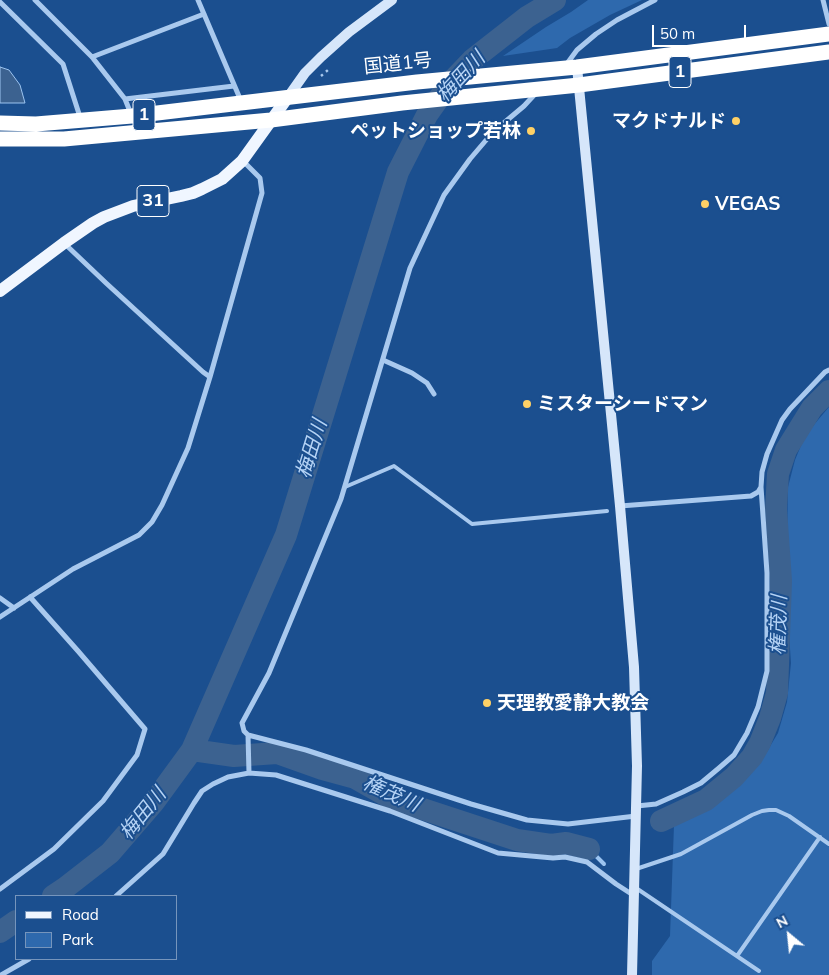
<!DOCTYPE html>
<html>
<head>
<meta charset="utf-8">
<style>
	body { margin:0 }
	#map { position:relative; width:829px; height:975px; overflow:hidden; background:#1b4f8f; font-family:Mulish,sans-serif }
	canvas { display:block }
	.legend { position:absolute; left:15px; top:895px; width:162px; height:65px; box-sizing:border-box; background:#1b4f8f; border:1px solid #7695bc; margin:0; padding:6px 9px; list-style:none; font-size:15px; color:#fff }
	.legend li { display:flex; align-items:center; gap:10px; height:25px }
	.legend b { width:25px; border:1px solid #7695bc }
	.north { position:absolute; left:764px; top:910px; width:50px; height:50px; -webkit-text-stroke:4px #1b4f8f; paint-order:stroke; rotate:332deg; font-size:14px; font-weight:700; line-height:20px; text-align:center; color:#fff }
	.north::after { content:''; display:block; margin:auto; width:18px; height:22px; background:#fff; clip-path:polygon(50% 0,100% 100%,50% 72%,0 100%) }
	.scale { position:absolute; left:652px; top:25px; width:94px; height:22px; box-sizing:border-box; border:2px solid #fff; border-top:0; padding-left:6px; font-size:15px; line-height:18px; white-space:nowrap; color:#fff; -webkit-text-stroke:4px #1b4f8f; paint-order:stroke }
</style>
</head>
<body>
<div id="map">
<canvas width="829" height="975"></canvas>
<ul class="legend">
<li><b style="height:6px;background:#f0f6ff"></b>Road</li>
<li><b style="height:14px;background:#2e69ad"></b>Park</li>
</ul>
<div class="north">N</div>
<div class="scale">50 m</div>
</div>
<script>
const c = document.querySelector('canvas').getContext('2d');
c.lineJoin = 'round';
function paint(path, color) {
  c.fillStyle = color;
  c.fill(path, 'evenodd');
}
function poly(rows) {
  const path = new Path2D();
  for (const r of rows) {
    path.moveTo(r[0], r[1]);
    for (let i = 2; i < r.length; i += 2) path.lineTo(r[i], r[i + 1]);
  }
  return path;
}
function trace(path, color, width, dash) {
  c.strokeStyle = color;
  c.lineWidth = width;
  c.lineCap = dash ? 'butt' : 'round';
  c.setLineDash(dash || []);
  c.stroke(path);
}
function label(font, color, halo, rows, align = 'center') {
  c.font = font + ' Mulish,"Noto Sans JP",sans-serif';
  c.lineWidth = 4;
  c.setLineDash([]);
  c.textBaseline = 'middle';
  c.strokeStyle = halo;
  c.fillStyle = color;
  for (const [text, x, y, turn = 0] of rows) {
    c.save();
    c.translate(x, y);
    c.rotate((+turn || 0) * Math.PI / 180);
    c.textAlign = isNaN(turn) ? turn : align;
    if (halo) c.strokeText(text, 0, 0);
    c.fillText(text, 0, 0);
    c.restore();
  }
}
paint(poly([
	[588,0,642,0,610,15,570,38,557,48,503,56,546,27,571,12],
	[829,407,829,975,652,975,652,961,670,936,674,825,713,806,733,789,766,753,778,733,787,702,791,663,786,590,788,487,795,460,802,443,812,427]
]), '#2e69ad');
const water = poly([
	[0,67,9,70,20,85,25,103,0,103,0,67]
]);
paint(water, '#3c6290');
trace(water, '#9cc4f0', 1);
trace(poly([
	[589,849,604,864]
]), '#9cc4f0', 4);
trace(poly([
	[192,750,234,756,277,753,322,769,355,778,392,799,517,840,551,845,566,843,589,849],
	[661,821,706,800,734,777,752,757,760,743,770,718,777,693,781,581,776,509,778,474,786,450,812,408,829,391],
	[53,896,65,888,110,853,154,802,192,750,286,535,398,172,427,115,449,84,472,60,527,17,555,0],
	[0,932,16,921]
]), '#3c6290', 22);
trace(poly([
	[321,76,328,70]
]), '#a9c9ee', 2.5, [2.5, 4]);
trace(poly([
	[345,487,394,466,472,524,607,511],
	[636,869,681,854,752,815,762,811,769,810,776,810,789,816,829,844],
	[636,888,759,971],
	[737,956,820,837]
]), '#a9c9ee', 4);
trace(poly([
	[35,0,92,57,125,99,131,114],
	[198,0,241,101],
	[823,0,829,24],
	[0,2,63,64,80,117],
	[92,57,204,14],
	[566,65,577,50,596,34,617,20,655,0],
	[125,99,234,86],
	[65,244,106,283,203,372,210,377],
	[383,360,412,373,427,383,434,394],
	[620,506,751,496,758,492,761,487,762,472,767,454,782,420,790,409,825,372,829,370],
	[0,598,14,608],
	[0,617,73,569,139,535,152,522,162,505,188,448,210,377,262,193,260,178,243,161],
	[248,735,306,750,471,804,527,820,568,824,636,816],
	[249,773,276,775,390,811,498,853,553,858,565,857,587,862,616,884,633,895],
	[637,806,656,804,683,792,701,783,719,768,734,755,747,733,758,707,767,671,767,573,761,487],
	[0,889,54,849,103,801,137,755,145,729,78,651,30,597],
	[116,896,163,854,194,803,202,791,213,784,228,777,249,773,248,735,244,731,242,723,269,673,341,499,410,268,444,195,470,159,493,132,524,106,536,93],
	[1,975,29,959]
]), '#a9c9ee', 5);
trace(poly([
	[577,67,620,506,634,667,637,766,632,975],
	[288,97,305,73,321,57,349,32,392,0]
]), '#d6e6fa', 10);
trace(poly([
	[0,291,64,243,93,223,104,217,133,206,181,196,193,193,202,189,222,179,242,161,288,97]
]), '#f0f6ff', 12);
trace(poly([
	[0,123,36,124,132,116,417,82,577,67,829,34],
	[0,139,64,139,271,120,402,103,579,85,829,52]
]), '#fff', 15);
for (const [x, y, r, color] of [
	[736,121,5,"#ffd166"],
	[531,131,5,"#ffd166"],
	[705,204,5,"#ffd166"],
	[527,404,5,"#ffd166"],
	[487,703,5,"#ffd166"]
]) {
  const dot = new Path2D();
  dot.arc(x, y, r, 0, 2 * Math.PI);
  c.fillStyle = color;
  c.fill(dot);
  trace(dot, '#1b4f8f', 2);
}
for (const [x, y, w] of [
	[680,72,22],
	[144,115,22],
	[153,201,32]
]) {
  const box = new Path2D();
  box.roundRect(x - w / 2, y - 15.5, w, 31, 4);
  c.fillStyle = '#1b4f8f';
  c.fill(box);
  trace(box, '#fff', 1);
}
label('bold 18px', '#fff', null, [
	["1",680,72],
	["1",144,115],
	["31",153,201]
]);
label('19px', '#fff', '#1b4f8f', [
	["国道1号",398,64,-6]
]);
label('bold 19px', '#fff', '#1b4f8f', [
	["マクドナルド",726,121,"right"],
	["ペットショップ若林",521,131,"right"],
	["VEGAS",715,204],
	["ミスターシードマン",537,404],
	["天理教愛静大教会",497,703]
], 'left');
label('italic 20px', '#b5d3f5', '#1b4f8f', [
	["梅田川",461,77,-47],
	["梅田川",312,449,-73],
	["権茂川",779,625,-88],
	["権茂川",391,794,24],
	["梅田川",143,814,-51]
]);
</script>
</body>
</html>
